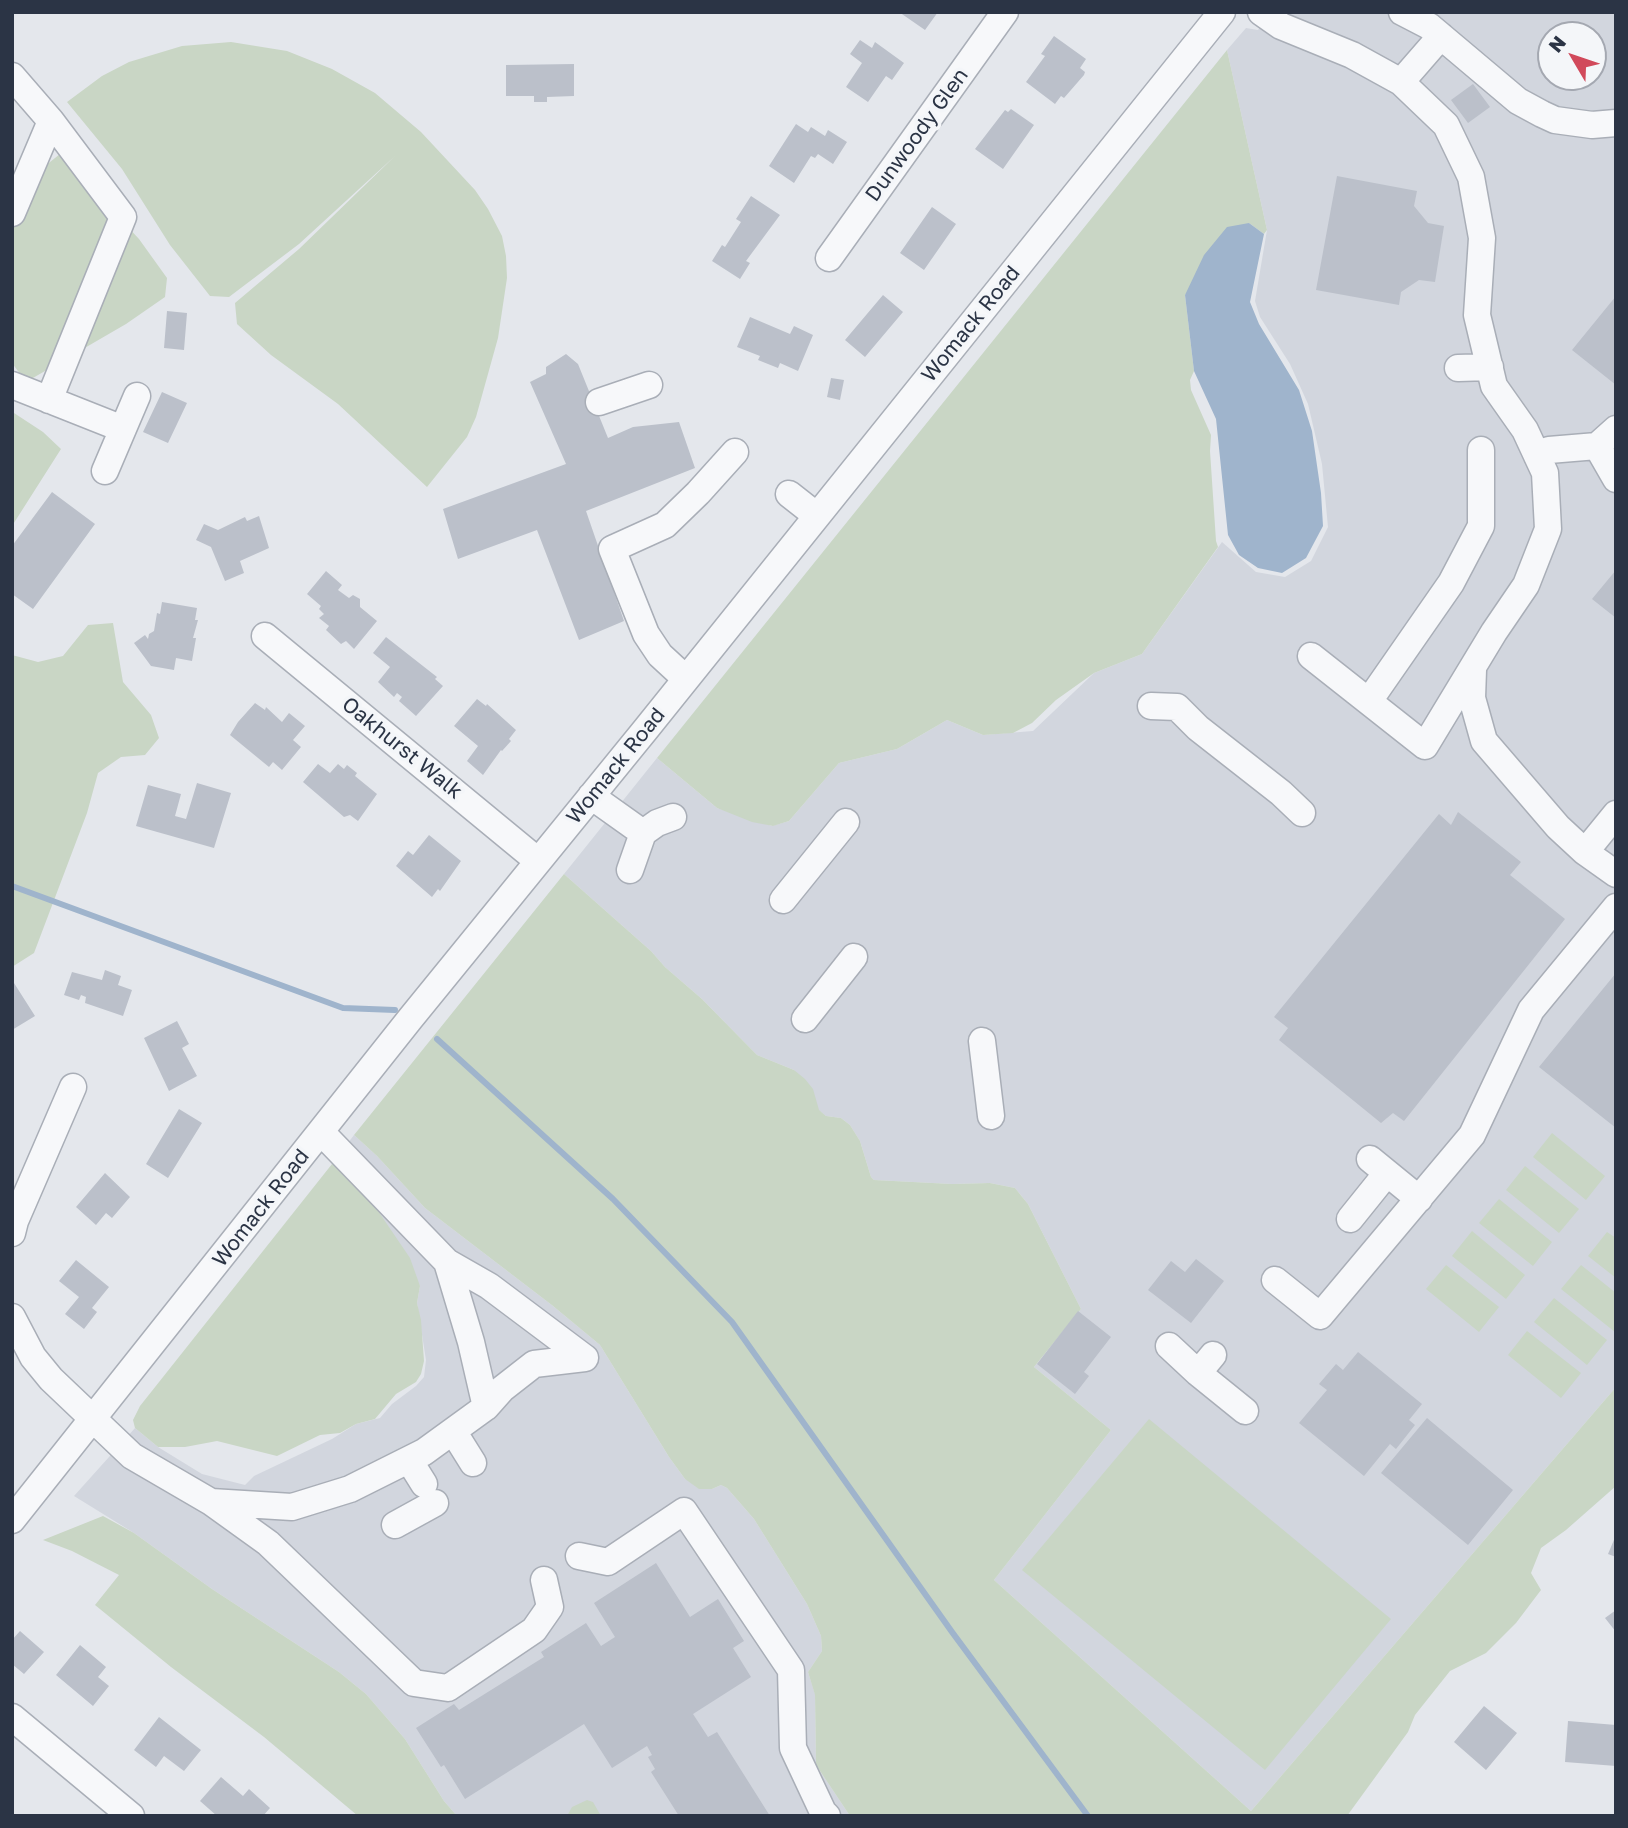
<!DOCTYPE html>
<html>
<head>
<meta charset="utf-8">
<style>
	body { margin:0 }
	#map { position:relative; width:1628px; height:1828px; overflow:hidden; background:#e4e7ec; font-family:"Golos Text",sans-serif }
	canvas { display:block }
	.frame { position:absolute; inset:0; border:14px solid #2b3445; pointer-events:none }
	.north { position:absolute; left:1537px; top:21px; width:70px; height:70px; box-sizing:border-box; background:#f4f6f9; border:2px solid #a4a8b1; border-radius:50%; rotate:309deg; font-size:19px; font-weight:700; line-height:28px; text-align:center; color:#2b3445 }
	.north::after { content:''; display:block; margin:auto; width:24px; height:32px; background:#d1495b; clip-path:polygon(50% 0,100% 100%,50% 72%,0 100%) }
</style>
</head>
<body>
<div id="map">
<canvas width="1628" height="1828"></canvas>
<div class="frame"></div>
<div class="north">N</div>
</div>
<script>
const c = document.querySelector('canvas').getContext('2d');
c.lineJoin = 'round';
function paint(path, color) {
  c.fillStyle = color;
  c.fill(path, 'evenodd');
}
function poly(rows) {
  const path = new Path2D();
  for (const r of rows) {
    path.moveTo(r[0], r[1]);
    for (let i = 2; i < r.length; i += 2) path.lineTo(r[i], r[i + 1]);
  }
  return path;
}
function trace(path, color, width, dash) {
  c.strokeStyle = color;
  c.lineWidth = width;
  c.lineCap = dash ? 'butt' : 'round';
  c.setLineDash(dash || []);
  c.stroke(path);
}
function label(font, color, halo, rows, align = 'center') {
  c.font = font + ' "Golos Text",sans-serif';
  c.lineWidth = 7;
  c.setLineDash([]);
  c.textBaseline = 'middle';
  c.strokeStyle = halo;
  c.fillStyle = color;
  for (const [text, x, y, turn = 0] of rows) {
    c.save();
    c.translate(x, y);
    c.rotate((+turn || 0) * Math.PI / 180);
    c.textAlign = isNaN(turn) ? turn : align;
    if (halo) c.strokeText(text, 0, 0);
    c.fillText(text, 0, 0);
    c.restore();
  }
}
paint(poly([
	[1271,12,1616,12,1616,1387,1251,1811,994,1580,1111,1430,1034,1367,1081,1309,1028,1204,1015,1188,990,1183,952,1184,874,1180,871,1177,860,1141,850,1125,841,1118,826,1116,818,1110,794,1070,757,1055,702,999,665,967,651,951,564,874,657,758,717,808,772,826,789,821,839,763,897,749,947,720,983,735,1033,731,1094,673,1142,654,1222,542,1256,572,1285,577,1311,561,1328,527,1322,464,1308,404,1290,364,1260,317,1255,301,1267,230,1227,50,1246,28,1258,30],
	[1551,35,1593,35,1593,77,1551,77],
	[354,1135,377,1156,425,1208,553,1306,600,1345,669,1457,685,1479,712,1489,721,1485,727,1488,754,1519,807,1604,821,1636,822,1651,808,1672,815,1694,816,1765,850,1816,457,1816,444,1801,405,1739,366,1694,339,1672,212,1589,134,1533,74,1496,135,1428,158,1447,202,1474,245,1485,254,1476,332,1439,356,1424,380,1418,392,1404,416,1386,424,1377,426,1360,417,1303,420,1286,349,1171,332,1164]
]), '#d2d6de');
paint(poly([
	[231,42,287,51,332,69,375,93,421,132,475,190,488,209,502,236,506,256,507,278,498,338,476,417,467,437,427,487,338,404,271,355,237,324,235,303,299,249,395,156,299,244,229,297,210,296,170,245,122,169,67,102,102,76,129,62,182,46],
	[1227,50,1267,230,1264,234,1249,223,1185,295,1194,371,1190,380,1191,390,1211,435,1210,451,1216,541,1218,547,1142,654,1094,673,1056,700,1032,723,1013,733,983,735,947,720,897,749,839,763,789,821,773,826,752,822,717,808,657,758],
	[60,154,139,239,167,278,165,297,126,324,26,382,12,363,12,205,45,166],
	[14,413,43,432,61,449,12,526],
	[113,623,123,682,151,715,159,738,145,755,121,757,98,773,87,813,34,953,12,967,12,655,38,662,63,656,88,625],
	[564,874,651,951,665,967,702,999,757,1055,794,1070,805,1079,813,1089,819,1110,826,1116,841,1118,850,1125,860,1141,871,1177,874,1180,952,1184,990,1183,1015,1188,1028,1204,1081,1309,1034,1367,1111,1430,994,1580,1251,1811,1616,1387,1616,1486,1566,1530,1541,1548,1531,1573,1541,1590,1516,1623,1486,1653,1450,1671,1415,1715,1408,1732,1347,1816,850,1816,816,1765,815,1695,808,1672,822,1651,821,1636,807,1604,754,1519,727,1488,721,1485,712,1489,699,1489,685,1479,669,1457,600,1345,553,1306,425,1208,377,1156,354,1135],
	[1552,1133,1605,1176,1586,1200,1533,1157],
	[332,1164,353,1174,410,1258,420,1286,417,1303,421,1320,424,1361,421,1374,416,1382,396,1394,375,1419,356,1424,340,1433,320,1435,277,1456,217,1441,185,1447,158,1447,135,1428,133,1420,140,1406],
	[1525,1166,1579,1209,1559,1233,1506,1190],
	[1499,1199,1552,1242,1533,1266,1479,1223],
	[1472,1231,1525,1275,1506,1299,1452,1256],
	[1607,1232,1616,1238,1616,1278,1588,1256],
	[1446,1265,1499,1307,1479,1332,1426,1289],
	[1581,1265,1616,1293,1615,1332,1561,1289],
	[1554,1298,1607,1340,1587,1365,1534,1322],
	[1527,1331,1581,1373,1561,1398,1508,1355],
	[1149,1419,1391,1619,1265,1770,1022,1570],
	[103,1516,134,1533,212,1589,339,1672,366,1694,405,1739,444,1801,457,1816,358,1816,264,1737,171,1667,95,1605,119,1575,72,1551,43,1540],
	[587,1800,593,1802,601,1816,567,1816,572,1807]
]), '#c9d6c5');
paint(poly([
	[1249,223,1264,234,1250,302,1259,324,1299,390,1312,431,1321,493,1323,526,1306,558,1282,573,1258,568,1239,555,1228,535,1216,419,1194,371,1185,295,1204,255,1227,227]
]), '#9fb4cc');
trace(poly([
	[12,886,343,1008,395,1010],
	[437,1039,613,1199,732,1322,952,1632,1088,1816]
]), '#9fb4cc', 6);
paint(poly([
	[899,12,938,12,925,30],
	[1054,36,1086,59,1080,68,1085,72,1084,75,1064,98,1061,96,1055,104,1026,82,1045,56,1041,54],
	[860,40,872,48,875,42,904,63,892,80,886,76,868,102,846,87,862,63,850,54],
	[574,64,574,96,547,97,547,102,534,102,534,96,506,96,506,65],
	[1473,84,1490,107,1468,123,1451,100],
	[1011,109,1034,125,1003,169,975,149,1005,110,1008,112],
	[796,124,808,132,811,127,825,136,828,130,847,142,833,164,818,154,815,158,811,156,794,183,769,166],
	[1337,176,1417,191,1414,206,1428,223,1444,226,1435,282,1419,280,1401,292,1399,305,1316,290],
	[751,196,780,215,746,261,750,263,740,279,712,261,722,245,725,247,741,222,736,219],
	[932,207,956,224,924,270,900,253],
	[883,295,903,312,865,357,845,340],
	[1616,296,1616,385,1572,350],
	[167,311,187,313,184,350,164,348],
	[750,317,790,334,794,326,813,335,798,371,780,363,778,368,758,360,760,356,737,347],
	[566,354,578,364,608,438,633,427,679,422,695,468,586,511,624,621,579,640,537,530,458,559,443,509,566,464,530,382,546,374,546,367],
	[831,378,844,380,840,400,827,397],
	[162,392,187,403,168,443,143,432],
	[52,492,95,524,33,609,12,594,12,546],
	[259,516,269,548,240,561,244,573,225,581,211,547,196,540,204,524,218,530,245,517,247,521],
	[1616,570,1616,618,1592,599],
	[326,571,342,585,338,590,349,598,353,595,360,599,360,607,377,621,354,649,346,641,341,644,326,630,329,626,319,618,324,614,319,609,321,606,307,594],
	[162,602,197,608,195,620,198,620,193,638,196,638,192,661,176,658,174,670,151,666,134,643,145,635,148,639,149,634,154,631,157,613,160,614],
	[386,637,437,677,435,679,443,686,416,716,399,701,402,697,397,693,394,697,378,682,390,667,373,653],
	[477,699,486,706,487,704,516,730,509,739,511,741,502,751,501,750,483,775,467,761,478,746,454,726],
	[255,703,265,710,266,707,282,722,289,713,305,726,293,740,301,747,282,770,273,762,269,767,230,735,238,722],
	[318,764,330,773,338,764,344,769,347,765,357,773,355,776,377,794,358,821,350,815,344,817,303,782],
	[197,783,231,793,214,848,136,826,148,785,181,794,175,816,186,819],
	[1458,812,1521,862,1510,875,1565,919,1404,1121,1393,1113,1381,1123,1279,1040,1288,1028,1274,1017,1439,814,1451,825],
	[429,835,461,861,440,891,438,889,432,897,396,866,408,851,413,855],
	[105,970,121,976,118,985,132,990,123,1016,85,1003,86,997,81,995,79,1000,64,995,72,972,102,980],
	[1616,973,1616,1128,1539,1067],
	[14,983,35,1016,12,1030,12,984],
	[177,1021,189,1044,182,1048,197,1076,169,1091,144,1038],
	[179,1109,202,1123,168,1178,146,1164],
	[105,1173,130,1197,112,1218,106,1213,96,1225,76,1207],
	[1196,1259,1224,1281,1191,1323,1148,1290,1171,1261,1185,1272],
	[76,1260,109,1287,92,1308,97,1312,84,1329,65,1314,79,1297,59,1281],
	[1078,1311,1111,1337,1084,1372,1089,1376,1075,1394,1037,1364],
	[1358,1352,1422,1404,1409,1420,1415,1425,1396,1449,1390,1444,1364,1476,1299,1423,1327,1390,1319,1384,1336,1364,1343,1370],
	[1427,1418,1513,1490,1468,1545,1381,1473],
	[1616,1535,1616,1557,1608,1554],
	[656,1563,690,1617,718,1599,744,1641,733,1648,751,1677,693,1714,708,1737,717,1732,770,1816,679,1816,651,1772,655,1769,648,1757,652,1755,647,1746,612,1768,584,1724,465,1799,444,1765,441,1767,416,1728,454,1704,459,1710,544,1657,541,1652,586,1623,601,1646,615,1637,594,1603],
	[1616,1610,1616,1632,1605,1618],
	[20,1631,44,1652,24,1674,12,1664,12,1640],
	[80,1645,106,1667,98,1677,109,1686,93,1706,56,1675],
	[1484,1706,1517,1733,1486,1770,1454,1742],
	[159,1717,201,1750,184,1771,164,1756,156,1767,134,1750],
	[1568,1721,1616,1725,1616,1766,1565,1762],
	[221,1777,243,1796,249,1789,270,1808,263,1816,217,1816,200,1801]
]), '#bbc0ca');
const minor = poly([
	[1261,12,1281,26,1352,55,1401,82,1446,125,1471,177,1482,238,1477,315,1494,386,1525,430,1545,473,1548,529,1526,585,1494,632,1425,746,1311,656],
	[1402,12,1429,26,1518,101,1542,114,1555,120,1592,125,1616,123],
	[12,76,51,121],
	[1401,82,1441,36],
	[12,213,51,121,123,217,49,400],
	[829,258,1005,12],
	[1458,368,1490,367],
	[12,385,123,429],
	[599,402,649,385],
	[1597,446,1616,479],
	[1537,456,1549,450,1597,446,1616,429],
	[105,471,137,396],
	[789,494,817,516],
	[265,636,538,861],
	[1473,670,1472,698,1484,741,1558,827,1585,852,1616,874],
	[686,679,660,655,646,634,612,549,665,525,698,493,735,452],
	[1369,701,1451,583,1481,526,1481,450],
	[1151,706,1177,707,1198,728,1281,793,1302,813],
	[591,796,643,833],
	[1585,852,1616,814],
	[630,870,643,833,657,823,673,817],
	[783,900,846,822],
	[805,1019,854,957],
	[982,1041,991,1116],
	[321,1132,447,1262,489,1286,585,1358],
	[1370,1159,1419,1199],
	[1350,1219,1387,1173],
	[12,1233,15,1221,73,1087],
	[447,1262,471,1342,486,1407],
	[1275,1280,1320,1316,1472,1135,1531,1010,1616,907],
	[12,1317,33,1357,51,1379,132,1456,211,1502,268,1543,414,1683,448,1688,534,1630,550,1607,544,1580],
	[1169,1346,1198,1373],
	[1213,1355,1198,1373,1245,1411],
	[453,1431,473,1463],
	[409,1460,424,1484],
	[211,1502,292,1507,350,1489,424,1452,486,1407,502,1389,534,1364,585,1358],
	[12,1520,410,1019,646,729,1222,12],
	[395,1525,435,1503],
	[579,1556,608,1562,684,1511,791,1670,793,1748,823,1812,827,1816],
	[12,1717,131,1816]
]);
trace(minor, '#a9aeb7', 29);
trace(minor, '#f7f8fa', 26);
label('21px', '#2b3445', '#f4f6f9', [
	["Dunwoody Glen",917,135,-54],
	["Womack Road",971,324,-51],
	["Oakhurst Walk",402,748,39],
	["Womack Road",616,766,-51],
	["Womack Road",261,1208,-52]
]);
</script>
</body>
</html>
